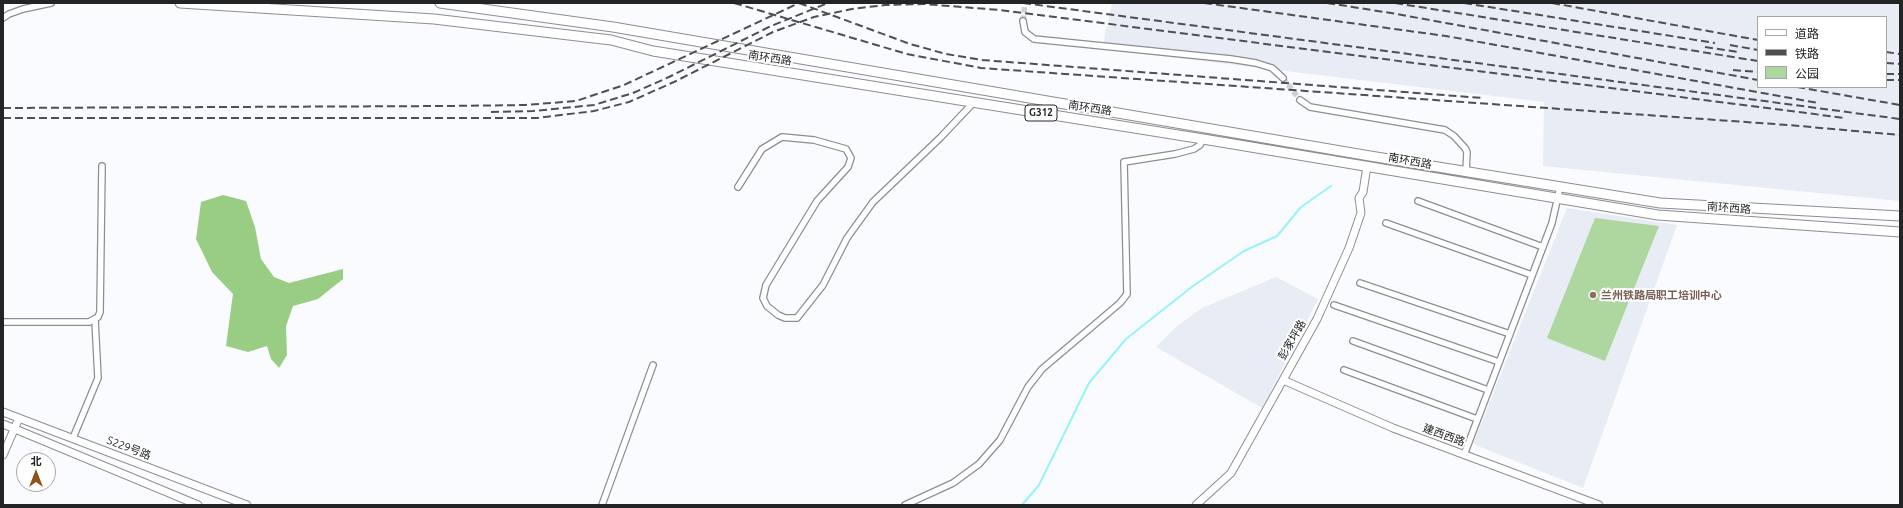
<!DOCTYPE html>
<html>
<head>
<meta charset="utf-8">
<style>
	body { margin:0 }
	#map { position:relative; width:1903px; height:508px; overflow:hidden; background:#f9fbff; font-family:Ubuntu,"Noto Sans SC",sans-serif }
	canvas { display:block }
	.frame { position:absolute; inset:0; border:4px solid #232426; pointer-events:none }
	.legend { position:absolute; left:1757px; top:16px; width:130px; height:72px; box-sizing:border-box; background:#fff; border:1px solid #a7a7a8; margin:0; padding:5px 7px; list-style:none; font-size:12px; color:#232426 }
	.legend li { display:flex; align-items:center; gap:8px; height:20px }
	.legend b { width:20px; border:1px solid #a7a7a8 }
	.north { position:absolute; left:16px; top:452px; width:40px; height:40px; box-sizing:border-box; background:#fff; border:1px solid #a7a7a8; border-radius:50%; rotate:0deg; font-size:11px; font-weight:700; line-height:16px; text-align:center; color:#232426 }
	.north::after { content:''; display:block; margin:auto; width:14px; height:18px; background:#91521a; clip-path:polygon(50% 0,100% 100%,50% 72%,0 100%) }
</style>
</head>
<body>
<div id="map">
<canvas width="1903" height="508"></canvas>
<div class="frame"></div>
<ul class="legend">
<li><b style="height:5px;background:#fff"></b>道路</li>
<li><b style="height:5px;background:#4e4f52"></b>铁路</li>
<li><b style="height:11px;background:#aed69f"></b>公园</li>
</ul>
<div class="north">北</div>
</div>
<script>
const c = document.querySelector('canvas').getContext('2d');
c.lineJoin = 'round';
function paint(path, color) {
  c.fillStyle = color;
  c.fill(path, 'evenodd');
}
function poly(rows) {
  const path = new Path2D();
  for (const r of rows) {
    path.moveTo(r[0], r[1]);
    for (let i = 2; i < r.length; i += 2) path.lineTo(r[i], r[i + 1]);
  }
  return path;
}
function trace(path, color, width, dash) {
  c.strokeStyle = color;
  c.lineWidth = width;
  c.lineCap = dash ? 'butt' : 'round';
  c.setLineDash(dash || []);
  c.stroke(path);
}
function label(font, color, halo, rows, align = 'center') {
  c.font = font + ' Ubuntu,"Noto Sans SC",sans-serif';
  c.lineWidth = 4;
  c.setLineDash([]);
  c.textBaseline = 'middle';
  c.strokeStyle = halo;
  c.fillStyle = color;
  for (const [text, x, y, turn = 0] of rows) {
    c.save();
    c.translate(x, y);
    c.rotate((+turn || 0) * Math.PI / 180);
    c.textAlign = isNaN(turn) ? turn : align;
    if (halo) c.strokeText(text, 0, 0);
    c.fillText(text, 0, 0);
    c.restore();
  }
}
paint(poly([
	[1112,3,1900,3,1900,201,1543,166,1544,102,1102,49],
	[1758,17,1886,17,1886,87,1758,87],
	[1567,208,1677,225,1583,488,1473,444],
	[1276,277,1318,299,1262,408,1156,347,1177,326,1202,308]
]), '#e8ecf4');
paint(poly([
	[1595,218,1659,226,1605,361,1547,338]
]), '#aed69f');
paint(poly([
	[223,195,246,201,255,227,261,259,274,277,289,283,343,269,343,279,318,299,293,306,286,326,287,355,279,368,271,359,267,346,248,352,226,346,233,294,212,272,196,239,201,202]
]), '#99cd84');
trace(poly([
	[1022,505,1039,485,1089,383,1126,339,1193,286,1244,251,1277,236,1301,207,1331,186]
]), '#95f3fd', 2);
trace(poly([
	[1023,21,1025,3],
	[1283,78,1300,100]
]), '#ced0d4', 5.5, [5.5, 3]);
const minor = poly([
	[3,18,9,14,23,9,51,3],
	[1023,21,1025,32,1034,39,1231,59,1256,63,1272,68,1283,78],
	[1300,100,1310,107,1445,130,1454,136,1465,148,1467,152,1466,171],
	[738,187,762,149,782,137,814,140,846,149,851,158,848,167,817,201,766,285,763,298,767,306,778,315,785,318,797,318,823,285,847,238,873,202,941,137,974,102],
	[1418,201,1543,247],
	[1386,223,1532,275],
	[1360,283,1510,334],
	[1334,305,1499,362],
	[3,322,89,322,98,317,100,312,102,166],
	[1353,341,1488,390],
	[1344,370,1477,419],
	[73,438,98,378,95,320],
	[1464,455,1552,223,1560,187],
	[602,505,653,365],
	[905,505,953,483,979,464,1000,440,1028,387,1042,369,1120,303,1127,294,1124,162,1175,154,1194,149,1200,145,1203,139]
]);
const tertiary = poly([
	[1283,380,1393,428,1599,505],
	[3,412,247,505],
	[3,424,198,505],
	[3,455,19,418],
	[1196,505,1231,473,1317,319,1349,248,1361,213,1359,198,1363,192,1367,166]
]);
const trunk = poly([
	[180,3,434,19,611,40,653,51,1203,139,1658,215,1900,232],
	[440,3,613,27,1370,156,1660,203,1900,216]
]);
trace(minor, '#8c8e92', 8);
trace(tertiary, '#8c8e92', 9);
trace(trunk, '#8c8e92', 11);
trace(minor, '#fff', 5.5);
trace(tertiary, '#fff', 7);
trace(trunk, '#fff', 9);
trace(poly([
	[734,3,907,54,981,68,1788,125,1900,135],
	[799,3,910,44,946,54,982,60,1483,98],
	[1023,3,1900,119],
	[1204,3,1446,36,1818,103],
	[1327,3,1391,13,1758,80],
	[1395,3,1758,61],
	[1464,3,1715,43],
	[1552,3,1758,40],
	[1730,45,1758,50],
	[1705,47,1738,52],
	[1886,52,1900,54],
	[1886,63,1900,64],
	[1733,70,1758,72],
	[1886,74,1900,74],
	[1886,80,1900,80],
	[1797,87,1900,105],
	[3,108,449,106,525,105,576,101,624,85,799,3],
	[491,112,533,111,594,105,633,93,669,77,771,26,828,3],
	[3,118,537,118,594,111,629,102,674,82,773,32,814,17,852,9,885,5,924,4,1000,10,1845,118]
]), '#4e4f52', 2, [8, 4]);
for (const [x, y, r, color] of [
	[1593,295,4,"#8d6e63"]
]) {
  const dot = new Path2D();
  dot.arc(x, y, r, 0, 2 * Math.PI);
  c.fillStyle = color;
  c.fill(dot);
  trace(dot, '#fff', 1.5);
}
for (const [x, y, w] of [
	[1041,113,32]
]) {
  const box = new Path2D();
  box.roundRect(x - w / 2, y - 8, w, 16, 3);
  c.fillStyle = '#fff';
  c.fill(box);
  trace(box, '#232426', 1);
}
label('bold 10px', '#232426', null, [
	["G312",1041,113]
]);
label('11px', '#232426', '#fff', [
	["南环西路",770,58,9],
	["南环西路",1090,108,9],
	["南环西路",1410,161,10],
	["南环西路",1729,208,4],
	["彭家坪路",1292,340,-60],
	["建西西路",1444,435,20],
	["S229号路",129,448,21]
]);
label('bold 11px', '#785e54', '#fff', [
	["兰州铁路局职工培训中心",1601,295]
], 'left');
</script>
</body>
</html>
